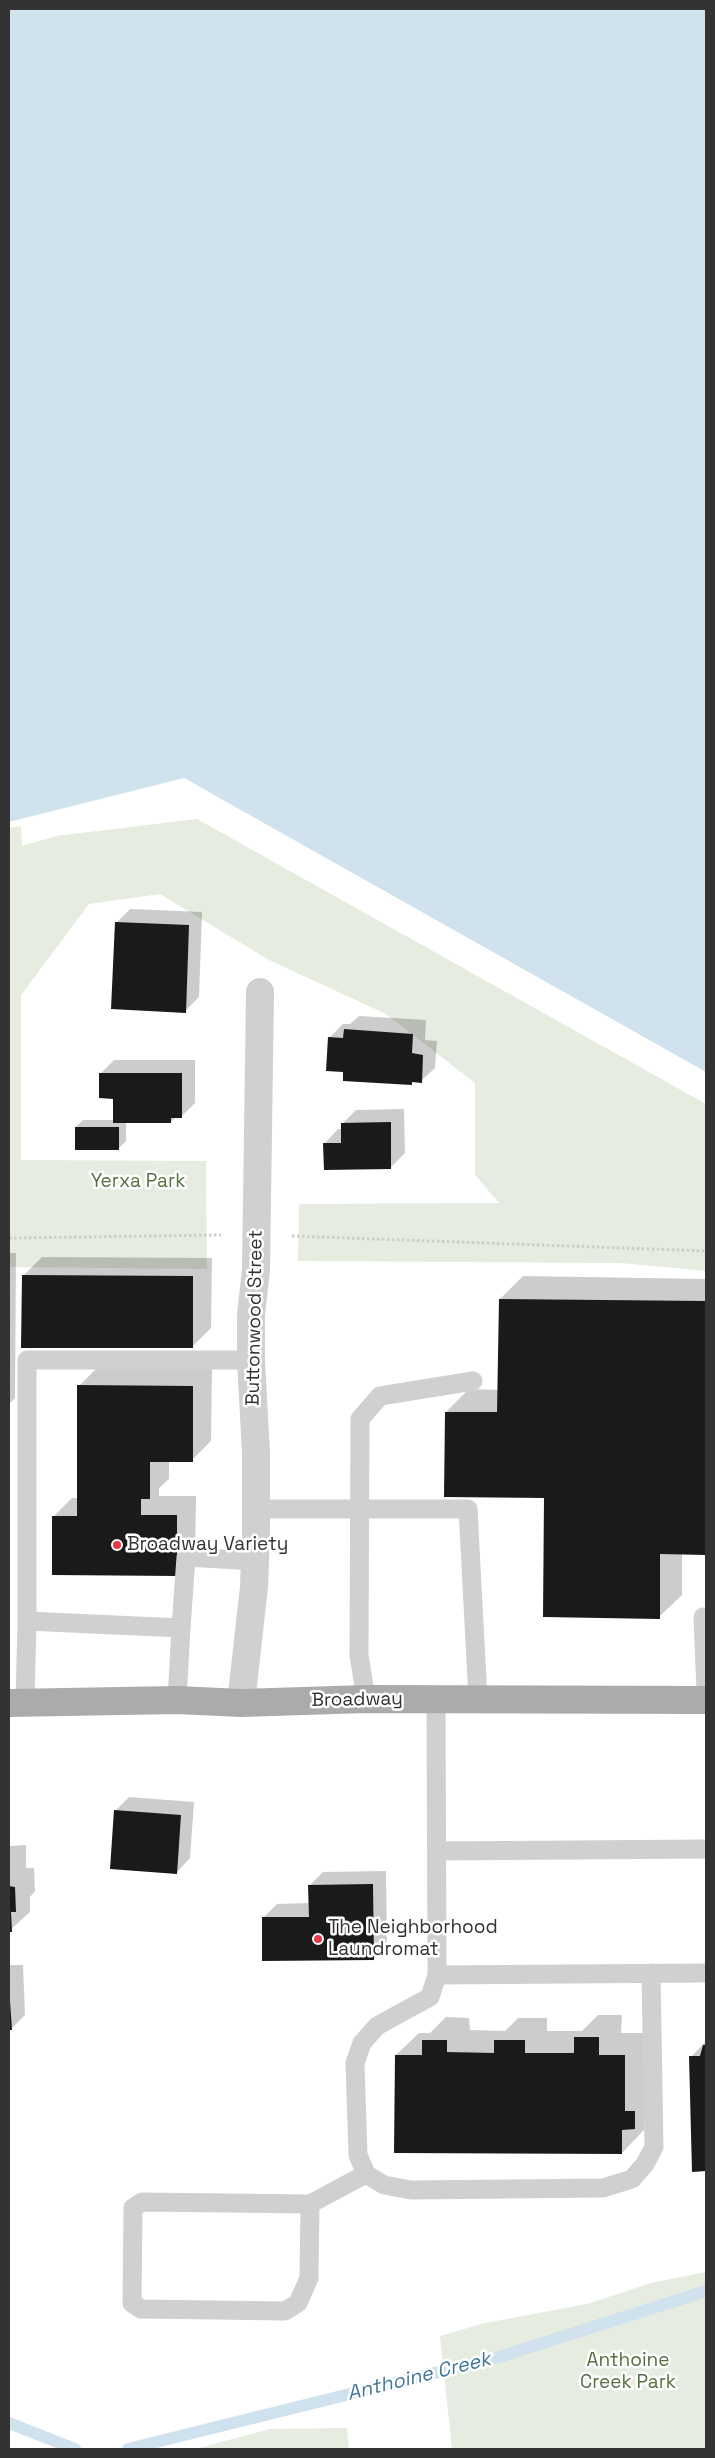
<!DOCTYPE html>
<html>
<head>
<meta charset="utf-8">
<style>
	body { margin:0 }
	#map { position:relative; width:715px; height:2458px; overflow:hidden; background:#fff; font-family:"Space Grotesk",sans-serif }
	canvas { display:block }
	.frame { position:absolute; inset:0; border:10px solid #333; pointer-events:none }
</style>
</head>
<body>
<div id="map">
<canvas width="715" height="2458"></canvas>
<div class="frame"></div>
</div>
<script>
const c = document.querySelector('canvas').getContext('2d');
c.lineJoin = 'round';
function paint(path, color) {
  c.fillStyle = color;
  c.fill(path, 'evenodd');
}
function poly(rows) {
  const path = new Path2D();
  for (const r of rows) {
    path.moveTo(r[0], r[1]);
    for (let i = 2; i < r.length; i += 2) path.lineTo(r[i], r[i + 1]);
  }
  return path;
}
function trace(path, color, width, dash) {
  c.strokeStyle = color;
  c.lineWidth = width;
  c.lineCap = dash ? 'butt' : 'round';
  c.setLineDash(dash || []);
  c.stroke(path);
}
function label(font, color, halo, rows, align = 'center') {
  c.font = font + ' "Space Grotesk",sans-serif';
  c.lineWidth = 5;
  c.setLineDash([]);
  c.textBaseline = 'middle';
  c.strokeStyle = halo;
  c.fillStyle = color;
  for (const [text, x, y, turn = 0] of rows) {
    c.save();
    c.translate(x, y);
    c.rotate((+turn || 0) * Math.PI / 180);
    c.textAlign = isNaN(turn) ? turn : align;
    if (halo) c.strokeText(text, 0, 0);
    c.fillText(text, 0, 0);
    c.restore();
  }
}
paint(poly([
	[197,819,706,1104,706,1271,621,1263,298,1261,299,1204,499,1203,475,1175,475,1083,386,1014,269,960,160,894,89,904,21,995,21,1160,206,1161,207,1269,9,1267,9,828,21,826,22,846,56,836],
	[706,2272,706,2449,452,2449,440,2336,485,2323,587,2304,651,2283],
	[347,2428,349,2449,195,2449,270,2429]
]), '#e6ecdf');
paint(poly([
	[9,9,706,9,706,1072,184,778,9,822]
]), '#cfe2ee');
paint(poly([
	[130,909,202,912,199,997,185,1011,117,922],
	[359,1016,426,1020,425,1040,437,1041,435,1068,421,1081,414,1081,411,1084,345,1071,329,1038,343,1024,350,1024],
	[114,1060,195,1060,195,1103,182,1116,176,1117,171,1122,126,1122,126,1141,119,1148,76,1127,83,1120,114,1120,114,1097,100,1074],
	[404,1109,405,1153,391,1167,325,1143,338,1129,342,1129,342,1124,356,1110],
	[9,1253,16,1253,15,1398,9,1404],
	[42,1257,212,1258,211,1328,192,1347,23,1276],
	[523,1276,706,1279,706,1554,682,1553,682,1595,659,1617,546,1497,446,1412,469,1389,499,1390,500,1299],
	[98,1367,212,1367,211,1441,192,1460,169,1461,169,1479,159,1488,159,1496,196,1496,195,1555,176,1574,53,1517,72,1498,79,1498,79,1386],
	[129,1797,194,1802,190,1858,177,1872,115,1811],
	[26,1845,26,1868,34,1868,35,1891,30,1897,30,1912,9,1931,9,1846],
	[386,1871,387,1945,373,1959,263,1918,277,1904,310,1903,309,1886,323,1872],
	[9,1965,23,1965,25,2015,11,2029,9,2029],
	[598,2015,622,2015,621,2033,647,2033,644,2130,622,2153,396,2055,419,2033,430,2033,446,2017,469,2018,470,2030,505,2031,518,2018,547,2018,547,2031,582,2031],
	[706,2041,706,2170,693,2170,691,2057]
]), '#0003');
trace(poly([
	[9,2423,75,2449],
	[128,2449,499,2357,706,2291]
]), '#cfe2ee', 12);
paint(poly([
	[115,922,189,925,186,1013,111,1009],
	[344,1029,413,1034,412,1053,423,1055,422,1083,412,1082,412,1085,343,1081,343,1072,326,1071,328,1037,343,1038],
	[99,1073,182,1073,182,1118,171,1118,171,1123,113,1123,113,1099,99,1098],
	[391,1122,391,1169,324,1170,323,1143,341,1143,341,1123],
	[75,1127,119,1127,119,1150,75,1150],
	[22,1275,193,1276,193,1348,21,1348],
	[499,1299,706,1301,706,1555,660,1554,660,1619,543,1617,544,1498,444,1497,445,1412,497,1412],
	[77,1385,193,1386,193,1462,150,1462,150,1499,141,1499,141,1515,177,1515,177,1576,52,1575,52,1516,77,1516],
	[114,1810,181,1815,177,1874,110,1869],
	[373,1884,374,1960,262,1961,262,1917,309,1917,308,1885],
	[9,1886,15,1887,16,1912,11,1912,12,1932,9,1932],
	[9,2001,10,2001,12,2030,9,2030],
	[574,2037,599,2037,599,2055,625,2055,625,2111,635,2111,635,2129,622,2130,622,2154,394,2153,395,2055,422,2055,422,2040,447,2040,447,2052,494,2053,494,2040,525,2040,525,2053,574,2053],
	[703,2045,706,2045,706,2171,692,2172,689,2056,700,2056]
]), '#1a1a1a');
trace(poly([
	[292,1236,706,1251],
	[9,1238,221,1235]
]), '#cdcdcd', 3, [2.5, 2.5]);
trace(poly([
	[256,1509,468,1509,478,1699],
	[706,1617,703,1617,706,1691],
	[27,1621,27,1360,251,1360],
	[181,1628,186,1557,255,1561],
	[366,1699,359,1655,360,1419,380,1396,473,1381],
	[436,1699,437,1975,706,1973],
	[25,1703,27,1621,181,1628,177,1700],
	[437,1851,706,1849],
	[437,1975,430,1997,377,2026,362,2043,355,2063,358,2155,366,2174,384,2185,411,2190,603,2188,632,2179,645,2164,654,2147,651,1973],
	[310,2204,309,2278,298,2303,285,2311,141,2309,132,2303,133,2208,142,2202,310,2204,366,2174]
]), '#d0d0d0', 19);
trace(poly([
	[241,1703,254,1587,256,1535,256,1453,251,1360,251,1315,256,1270,260,992]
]), '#d0d0d0', 28);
trace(poly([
	[9,1703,177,1700,241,1703,366,1699,706,1700]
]), '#ababab', 28);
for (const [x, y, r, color] of [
	[117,1545,5,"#e63946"],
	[318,1939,5,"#e63946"]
]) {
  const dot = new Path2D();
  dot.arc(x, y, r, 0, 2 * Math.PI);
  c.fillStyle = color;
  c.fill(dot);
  trace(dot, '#fff', 2);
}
label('19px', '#56703f', '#fff', [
	["Yerxa Park",138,1182],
	["Anthoine",628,2361],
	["Creek Park",628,2383]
]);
label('19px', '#333', '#fff', [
	["Buttonwood Street",255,1318,-89],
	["Broadway",357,1700,-1]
]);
label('19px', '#333', '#fff', [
	["Broadway Variety",127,1545],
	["The Neighborhood",328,1928],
	["Laundromat",328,1950]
], 'left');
label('italic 20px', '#3f7597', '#fff', [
	["Anthoine Creek",419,2377,-14]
]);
</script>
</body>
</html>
